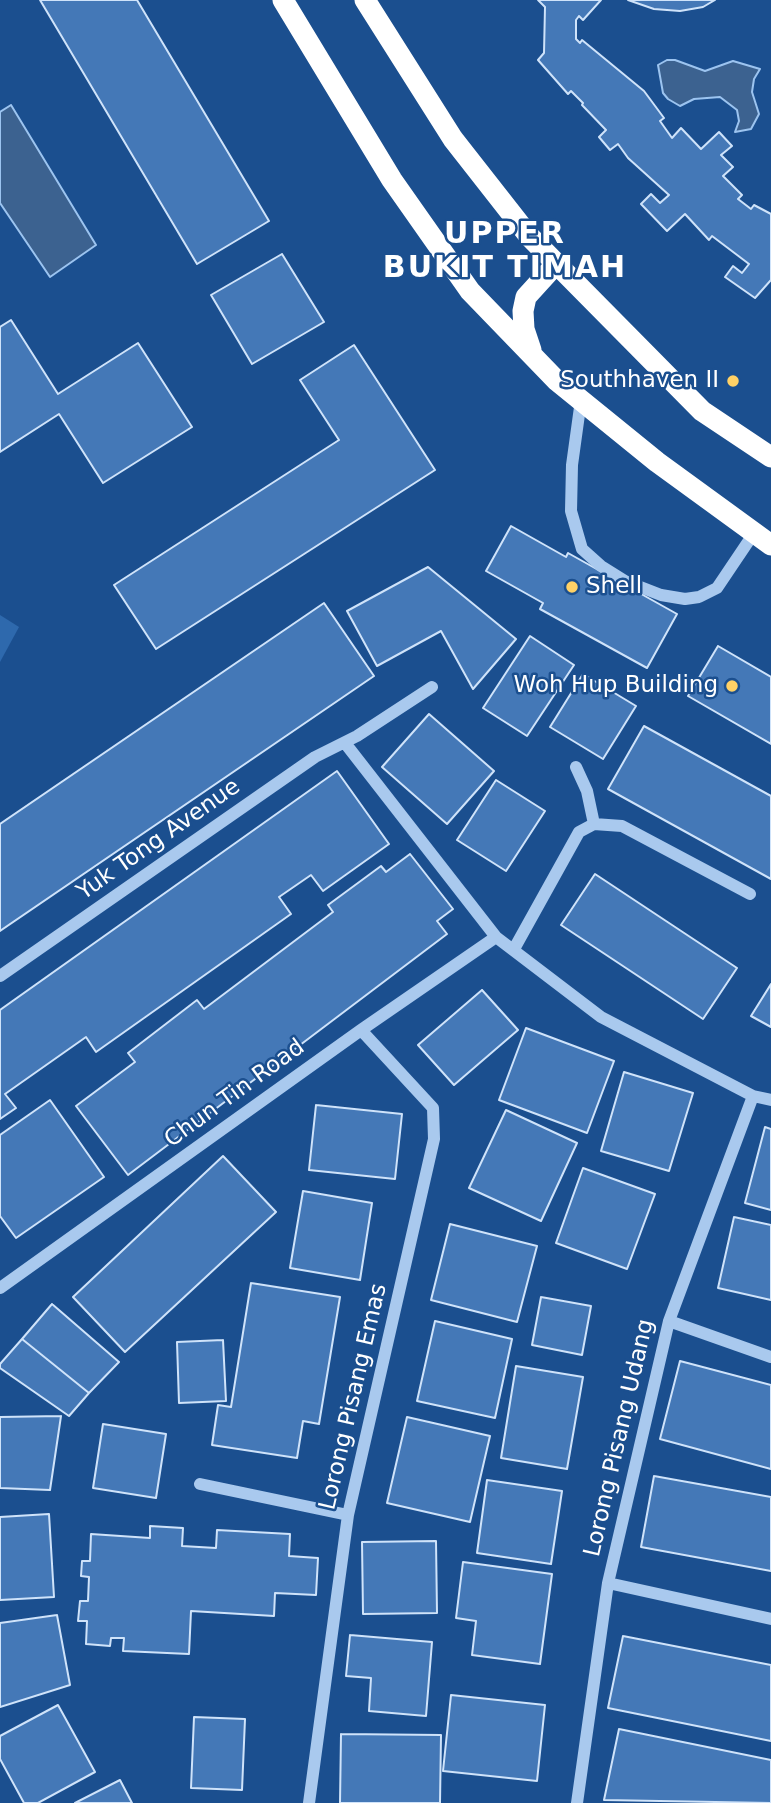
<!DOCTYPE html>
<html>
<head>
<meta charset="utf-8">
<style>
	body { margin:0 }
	canvas { display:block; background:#1b4f8f }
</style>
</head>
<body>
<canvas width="771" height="1803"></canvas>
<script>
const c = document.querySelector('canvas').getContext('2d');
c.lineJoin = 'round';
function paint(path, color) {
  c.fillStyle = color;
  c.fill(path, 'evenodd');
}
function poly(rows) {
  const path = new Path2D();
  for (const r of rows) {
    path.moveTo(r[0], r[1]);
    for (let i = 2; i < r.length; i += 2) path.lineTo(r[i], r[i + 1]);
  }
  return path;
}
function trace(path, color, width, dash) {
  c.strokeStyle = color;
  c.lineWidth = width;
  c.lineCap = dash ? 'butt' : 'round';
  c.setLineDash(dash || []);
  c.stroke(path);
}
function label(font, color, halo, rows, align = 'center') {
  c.font = font + ' "DejaVu Sans",sans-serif';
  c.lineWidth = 5;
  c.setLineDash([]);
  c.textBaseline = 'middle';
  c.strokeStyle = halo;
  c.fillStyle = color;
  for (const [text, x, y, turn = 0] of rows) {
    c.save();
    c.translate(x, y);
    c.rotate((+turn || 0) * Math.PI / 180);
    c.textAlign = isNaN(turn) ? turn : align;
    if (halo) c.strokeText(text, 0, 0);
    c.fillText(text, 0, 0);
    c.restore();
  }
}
paint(poly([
	[0,615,19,627,0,662]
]), '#2e69ad');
const water = poly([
	[667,60,675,60,705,71,733,61,760,69,754,79,752,92,759,114,751,129,735,132,739,121,737,110,720,97,694,99,680,106,668,99,663,93,658,65,667,60],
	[11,105,96,245,50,277,0,203,0,112,11,105]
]);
paint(water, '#3c6290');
trace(water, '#9cc4f0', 2);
const building = poly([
	[40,0,137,0,269,221,197,264,40,0],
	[538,0,601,0,583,20,579,16,576,20,576,39,580,43,582,40,644,91,664,118,660,121,672,138,681,128,701,149,719,132,732,146,721,155,733,167,723,176,742,195,738,199,751,209,754,205,771,214,771,280,755,298,725,277,733,266,742,273,749,264,712,236,709,240,685,214,667,231,641,204,651,194,660,203,669,195,628,158,618,144,610,150,599,137,606,130,582,105,583,103,571,91,568,94,538,60,544,53,545,7,538,0],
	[628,0,715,0,703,7,680,11,654,9,628,0],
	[282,254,324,322,252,364,211,295,282,254],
	[11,320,58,394,138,343,192,427,103,483,59,414,0,452,0,327,11,320],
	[354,345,435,470,156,649,114,585,339,440,300,380,354,345],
	[511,526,566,557,568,553,677,614,647,668,540,609,543,603,486,571,511,526],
	[428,567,516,639,473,689,441,631,377,666,347,611,428,567],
	[324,603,374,676,0,931,0,824,324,603],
	[530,636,574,665,527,736,483,708,530,636],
	[718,646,771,677,771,744,688,696,718,646],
	[583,674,636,706,603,759,550,727,583,674],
	[429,714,494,771,447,824,382,767,429,714],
	[644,726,771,796,771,879,608,789,644,726],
	[337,771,389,844,323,891,311,875,279,897,291,914,96,1052,86,1037,5,1094,16,1108,0,1119,0,1010,337,771],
	[496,780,545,811,506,871,457,840,496,780],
	[410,854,453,909,437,921,447,934,128,1175,76,1106,135,1062,128,1053,197,1000,204,1009,333,912,328,905,381,866,386,872,410,854],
	[595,874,737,968,703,1019,561,925,595,874],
	[771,984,771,1027,751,1016,771,984],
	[482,990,518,1030,454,1085,418,1045,482,990],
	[526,1028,614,1061,587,1133,499,1100,526,1028],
	[624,1072,693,1093,669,1171,601,1151,624,1072],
	[50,1100,104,1177,16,1238,0,1216,0,1135,50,1100],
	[316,1105,402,1114,395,1179,309,1170,316,1105],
	[506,1110,577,1143,541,1221,469,1188,506,1110],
	[765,1127,771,1129,771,1210,745,1203,765,1127],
	[223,1156,276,1212,125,1352,73,1297,223,1156],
	[583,1168,655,1194,627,1269,556,1243,583,1168],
	[303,1191,372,1203,360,1280,290,1268,303,1191],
	[734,1217,771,1225,771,1300,718,1288,734,1217],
	[450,1224,537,1246,517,1322,431,1300,450,1224],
	[251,1283,340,1297,319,1424,303,1421,297,1458,212,1445,218,1405,231,1407,251,1283],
	[541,1297,591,1306,582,1355,532,1345,541,1297],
	[52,1304,119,1362,89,1393,22,1339,52,1304],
	[435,1321,512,1339,495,1418,417,1401,435,1321],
	[22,1339,89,1393,69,1416,0,1368,0,1364,22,1339],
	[223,1340,226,1401,179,1403,177,1342,223,1340],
	[680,1361,771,1385,771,1469,660,1439,680,1361],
	[516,1366,583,1377,567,1469,501,1458,516,1366],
	[61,1416,50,1490,0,1488,0,1417,61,1416],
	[407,1417,490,1436,470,1522,387,1503,407,1417],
	[103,1424,166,1434,156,1498,93,1488,103,1424],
	[654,1476,771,1497,771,1571,641,1547,654,1476],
	[487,1480,562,1491,551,1564,477,1553,487,1480],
	[49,1514,54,1597,0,1600,0,1517,49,1514],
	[150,1526,183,1528,182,1546,216,1548,217,1530,290,1534,289,1556,318,1558,316,1595,275,1593,274,1616,191,1611,189,1654,123,1651,124,1638,111,1638,110,1646,86,1644,87,1621,78,1621,80,1601,88,1601,89,1577,81,1576,82,1561,90,1561,91,1534,150,1538,150,1526],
	[436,1541,437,1613,363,1614,362,1542,436,1541],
	[463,1562,552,1574,540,1664,472,1655,476,1621,456,1618,463,1562],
	[57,1615,70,1685,0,1707,0,1623,57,1615],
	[350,1635,432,1642,426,1716,369,1711,371,1678,346,1676,350,1635],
	[623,1636,771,1665,771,1741,608,1708,623,1636],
	[451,1695,545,1705,537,1781,443,1771,451,1695],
	[58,1705,95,1772,38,1803,24,1803,0,1759,0,1736,58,1705],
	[194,1717,245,1719,242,1790,191,1788,194,1717],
	[619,1729,771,1760,771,1803,604,1800,619,1729],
	[341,1734,441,1735,440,1803,340,1803,341,1734],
	[120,1780,132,1803,75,1803,120,1780]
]);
paint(building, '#4478b7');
trace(building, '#cfe3fa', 2);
trace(poly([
	[581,400,572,465,571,511,582,549,601,566,625,581,661,595,685,599,699,597,717,588,754,533],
	[345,743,496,937,601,1017,753,1096,771,1100],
	[576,767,587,791,594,824],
	[514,949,579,832,594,824,622,826,750,894],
	[0,976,315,757,357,736,432,687],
	[0,1288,361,1030,496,937],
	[669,1321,771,1357],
	[200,1484,348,1515],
	[608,1583,771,1619],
	[309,1803,348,1515,434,1139,433,1108,361,1030],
	[577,1803,608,1583,669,1321,753,1096]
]), '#a9c9ee', 12);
trace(poly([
	[283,0,392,180,470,291,556,380,657,462,771,545],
	[365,0,453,139,529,236,702,411,771,457],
	[531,350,524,329,523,311,526,297,556,264]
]), '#fff', 21);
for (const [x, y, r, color] of [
	[733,381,7,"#ffd166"],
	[572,587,7,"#ffd166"],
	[732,686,7,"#ffd166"]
]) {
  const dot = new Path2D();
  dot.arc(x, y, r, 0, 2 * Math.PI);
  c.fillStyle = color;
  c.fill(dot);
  trace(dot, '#1b4f8f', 2.5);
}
label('23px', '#fff', '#1b4f8f', [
	["Southhaven II",719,381],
	["Shell",586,587,"left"],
	["Woh Hup Building",718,686]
], 'right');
label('23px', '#fff', '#1b4f8f', [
	["Yuk Tong Avenue",159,840,-35],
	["Chun Tin Road",235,1094,-36],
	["Lorong Pisang Emas",354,1397,-77],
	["Lorong Pisang Udang",620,1438,-77]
]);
c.letterSpacing = '2px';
label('bold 30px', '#fff', '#1b4f8f', [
	["UPPER",505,235],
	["BUKIT TIMAH",505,269]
]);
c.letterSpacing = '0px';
</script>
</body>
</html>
